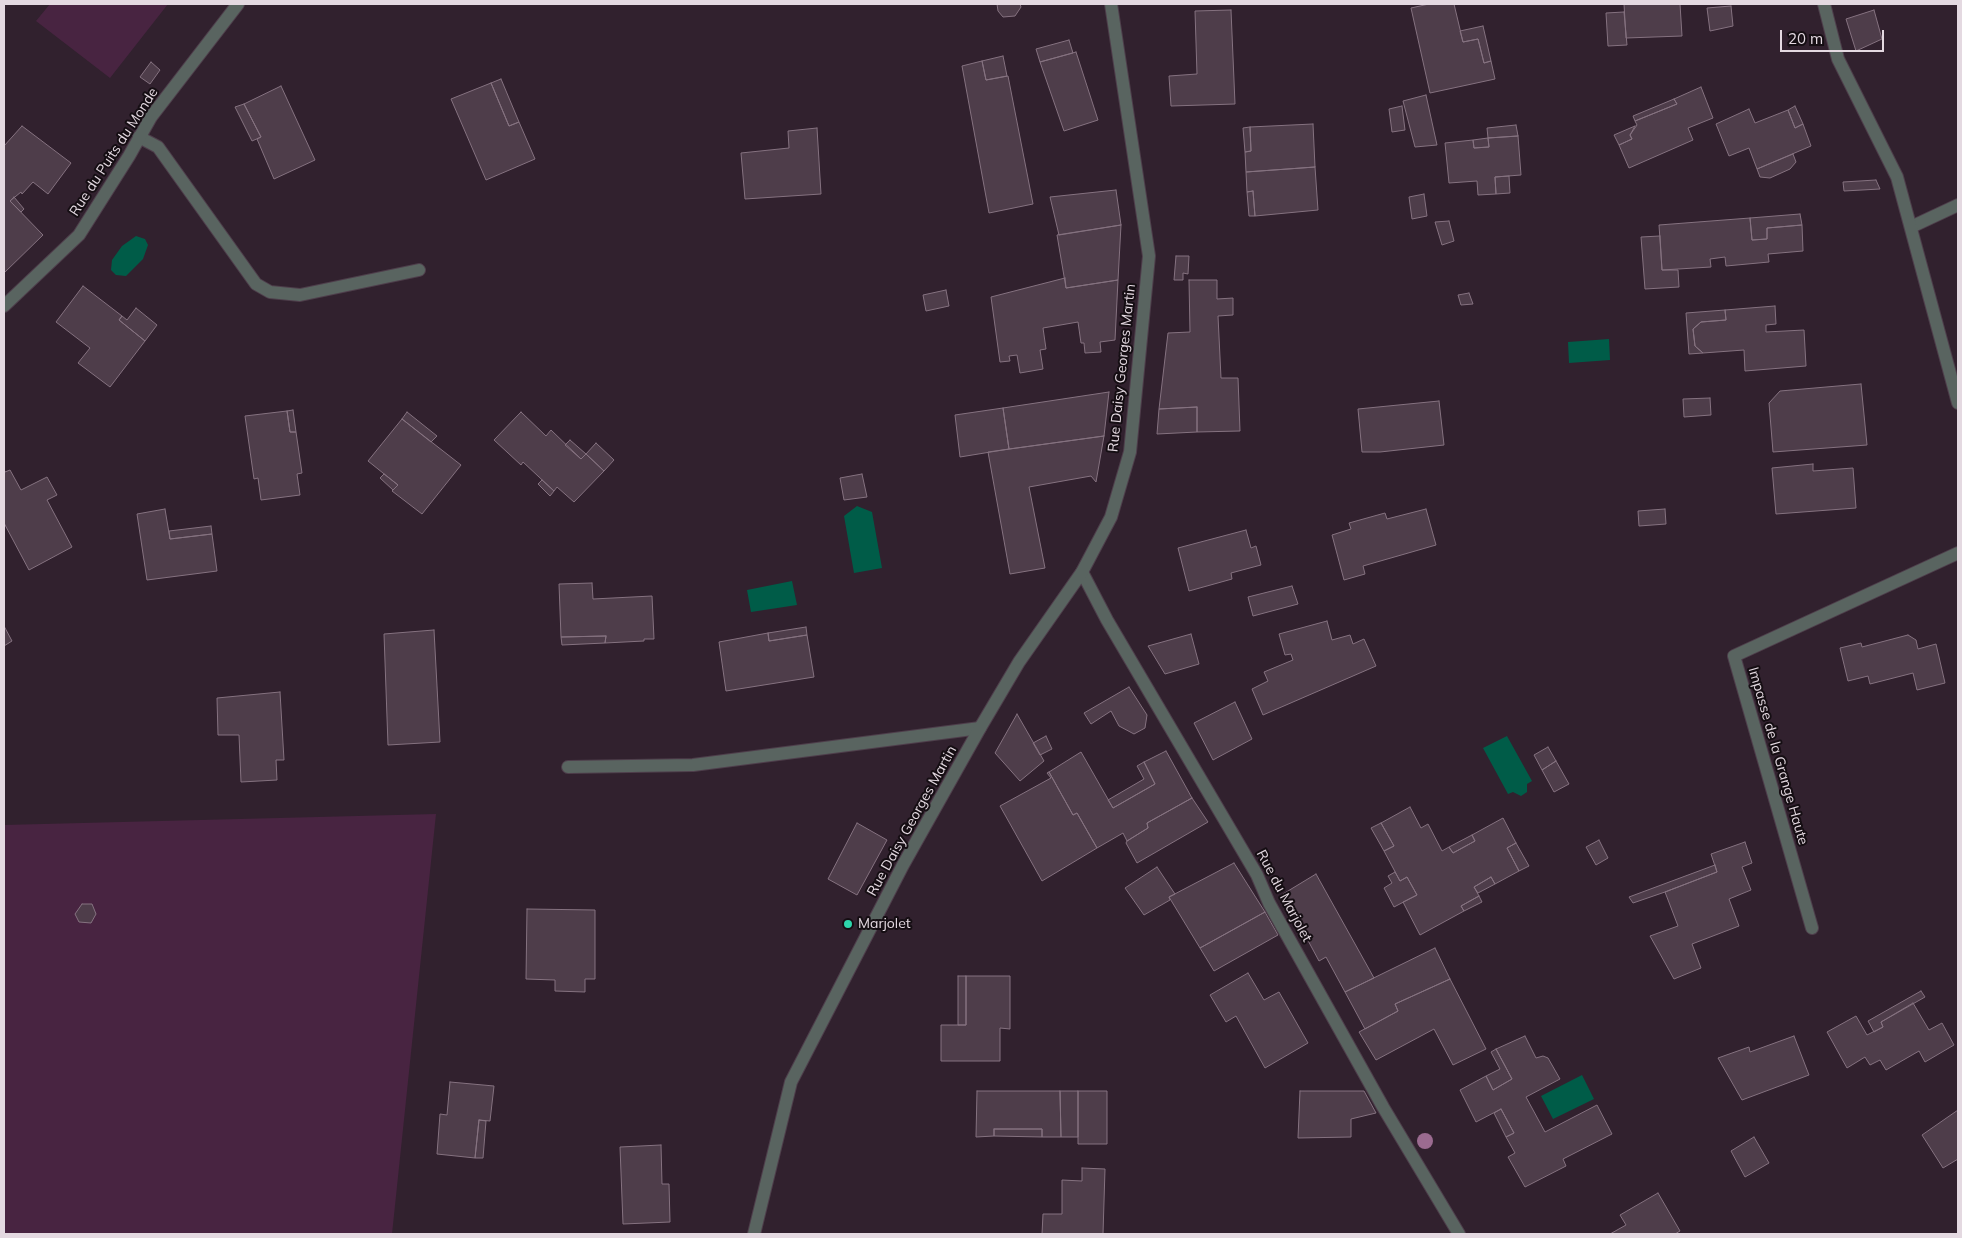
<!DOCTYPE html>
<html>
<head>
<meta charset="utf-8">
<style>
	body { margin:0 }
	#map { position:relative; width:1962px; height:1238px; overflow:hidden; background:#31212e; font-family:Mulish,sans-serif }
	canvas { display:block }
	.frame { position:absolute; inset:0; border:5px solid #e4d9e1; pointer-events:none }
	.scale { position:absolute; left:1780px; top:30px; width:104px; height:22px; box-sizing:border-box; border:2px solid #e4d9e1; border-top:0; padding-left:6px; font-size:15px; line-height:18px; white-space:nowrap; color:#e4d9e1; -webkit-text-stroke:4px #150e13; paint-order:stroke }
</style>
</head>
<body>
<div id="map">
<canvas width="1962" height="1238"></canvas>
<div class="frame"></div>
<div class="scale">20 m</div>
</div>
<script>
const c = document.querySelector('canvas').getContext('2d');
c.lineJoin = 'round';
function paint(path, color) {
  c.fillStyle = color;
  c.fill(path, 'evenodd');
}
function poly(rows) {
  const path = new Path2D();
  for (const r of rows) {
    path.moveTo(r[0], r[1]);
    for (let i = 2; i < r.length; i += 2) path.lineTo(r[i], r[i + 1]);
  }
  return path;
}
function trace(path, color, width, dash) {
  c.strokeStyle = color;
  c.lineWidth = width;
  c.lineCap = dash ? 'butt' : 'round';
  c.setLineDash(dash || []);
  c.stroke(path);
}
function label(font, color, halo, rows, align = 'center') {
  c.font = font + ' Mulish,sans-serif';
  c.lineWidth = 4;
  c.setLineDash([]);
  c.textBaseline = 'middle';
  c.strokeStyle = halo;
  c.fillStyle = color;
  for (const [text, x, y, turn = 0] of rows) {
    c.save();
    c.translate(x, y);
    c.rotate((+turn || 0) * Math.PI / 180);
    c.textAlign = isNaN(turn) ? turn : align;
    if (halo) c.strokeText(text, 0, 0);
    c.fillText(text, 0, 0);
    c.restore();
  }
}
paint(poly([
	[50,4,168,4,110,78,36,21],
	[436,814,392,1234,4,1234,4,825]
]), '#482441');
paint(poly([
	[136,236,145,239,148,245,143,259,126,276,116,275,111,270,112,260,122,246],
	[1609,339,1610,360,1569,363,1568,342],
	[857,506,872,512,882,568,854,573,844,516],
	[792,581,797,605,751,612,747,590],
	[1507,736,1532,781,1527,784,1527,792,1521,796,1513,792,1508,794,1483,748],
	[1582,1075,1594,1099,1553,1119,1541,1096]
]), '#005c48');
const building = poly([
	[997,4,1020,4,1021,7,1015,16,1003,17,998,11,997,4],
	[1429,4,1454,4,1463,42,1478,39,1484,63,1491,61,1495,79,1430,93,1411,8,1429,4],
	[1624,4,1680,4,1682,36,1626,38,1624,4],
	[1731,6,1733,26,1710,31,1707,8,1731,6],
	[1231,10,1235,104,1171,106,1169,76,1197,74,1195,11,1231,10],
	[1874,10,1882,39,1856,51,1846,19,1874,10],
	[1624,12,1627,45,1608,46,1606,13,1624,12],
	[1483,26,1491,61,1484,63,1478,39,1463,42,1460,31,1483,26],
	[1069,40,1073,53,1040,62,1036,49,1069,40],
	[1076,52,1098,120,1064,131,1040,62,1076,52],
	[1003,56,1007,76,986,80,982,61,1003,56],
	[982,61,986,80,1008,76,1033,204,989,213,962,66,982,61],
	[151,62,160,70,150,84,140,77,151,62],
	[501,79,519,122,509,126,491,83,501,79],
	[491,83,509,126,519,122,535,159,486,180,451,99,491,83],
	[281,86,315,160,274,179,257,139,261,137,244,104,281,86],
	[1701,87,1713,118,1688,128,1693,140,1629,168,1619,145,1632,139,1630,135,1637,125,1635,121,1677,104,1674,99,1701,87],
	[1426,95,1437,145,1415,147,1403,101,1426,95],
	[1674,99,1677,104,1635,121,1633,116,1674,99],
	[244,104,261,137,252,141,235,107,244,104],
	[1402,106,1405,130,1392,132,1389,109,1402,106],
	[1795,106,1803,124,1795,128,1788,110,1795,106],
	[1749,109,1755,123,1788,110,1795,128,1803,124,1811,146,1757,169,1749,148,1729,156,1716,124,1749,109],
	[1313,124,1315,167,1246,172,1245,152,1251,151,1250,127,1313,124],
	[1516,125,1518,136,1488,138,1487,128,1516,125],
	[22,126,71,163,48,194,33,182,22,194,21,192,10,201,43,235,4,273,4,146,22,126],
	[1635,126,1630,135,1632,139,1619,145,1614,135,1635,126],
	[1250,127,1251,151,1245,152,1243,128,1250,127],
	[817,128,821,194,745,199,741,153,789,148,788,131,817,128],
	[1518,136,1521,175,1495,177,1496,194,1478,195,1477,181,1449,183,1445,143,1473,140,1474,148,1489,147,1488,138,1518,136],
	[1488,138,1489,147,1474,148,1473,140,1488,138],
	[1793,154,1796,162,1790,169,1770,178,1760,177,1757,169,1793,154],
	[1315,167,1318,210,1255,216,1253,191,1247,192,1246,172,1315,167],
	[1509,176,1510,193,1496,194,1495,177,1509,176],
	[1876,180,1880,189,1844,191,1843,182,1876,180],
	[1116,190,1121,225,1059,235,1050,197,1116,190],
	[1253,191,1255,216,1249,216,1247,192,1253,191],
	[1424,194,1427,216,1412,219,1409,197,1424,194],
	[14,197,24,209,21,212,10,201,14,197],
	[1800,214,1802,225,1767,228,1767,239,1752,240,1750,218,1800,214],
	[1750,218,1752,240,1767,239,1767,228,1802,225,1803,251,1768,254,1769,262,1726,266,1725,257,1710,259,1711,267,1662,270,1659,225,1750,218],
	[1449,221,1454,241,1442,245,1435,222,1449,221],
	[1121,225,1118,280,1066,288,1057,235,1121,225],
	[1660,236,1662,270,1678,270,1679,287,1645,289,1641,237,1660,236],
	[1176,256,1189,256,1188,274,1183,273,1183,280,1174,280,1176,256],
	[1065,278,1066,288,1118,280,1115,340,1100,342,1101,352,1085,353,1084,343,1081,343,1078,322,1043,328,1046,349,1040,350,1043,369,1020,373,1017,355,1009,356,1010,361,1000,362,991,297,1065,278],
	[1189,280,1217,280,1217,299,1233,298,1233,315,1218,316,1221,378,1238,378,1240,431,1197,432,1197,407,1159,409,1168,333,1190,332,1189,280],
	[83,286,122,316,119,320,145,341,110,387,78,363,90,348,56,322,83,286],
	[946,290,949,306,926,311,923,295,946,290],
	[1469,293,1473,304,1461,305,1458,295,1469,293],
	[1775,306,1776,324,1766,325,1766,332,1804,330,1806,366,1745,371,1744,350,1703,353,1695,346,1693,329,1701,322,1726,320,1725,310,1775,306],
	[136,308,157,325,145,341,119,320,122,316,127,320,136,308],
	[1725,310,1726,320,1701,322,1693,329,1695,346,1703,353,1689,354,1686,313,1725,310],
	[1861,384,1867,445,1773,452,1769,403,1780,391,1861,384],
	[1109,392,1104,436,1009,449,1003,408,1109,392],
	[1710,398,1711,415,1684,417,1683,399,1710,398],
	[1439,401,1444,445,1380,452,1362,452,1358,409,1439,401],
	[1197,407,1197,432,1157,434,1159,409,1197,407],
	[1003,408,1009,449,960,457,955,415,1003,408],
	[293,410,296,432,290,432,287,411,293,410],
	[287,411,290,432,296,432,302,473,297,474,300,495,261,500,258,478,254,479,245,416,287,411],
	[407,412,437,436,431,442,402,419,407,412],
	[521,412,546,436,551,430,581,459,586,454,604,471,574,502,557,487,554,491,523,462,521,465,494,440,521,412],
	[402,419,461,465,422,514,392,491,398,485,368,461,402,419],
	[1104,436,1096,482,1091,476,1029,487,1045,568,1010,574,988,452,1104,436],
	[570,440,586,454,581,459,565,445,570,440],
	[596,443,614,460,604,471,586,454,596,443],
	[1813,464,1813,471,1853,468,1856,508,1776,514,1772,468,1813,464],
	[4,469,5,472,10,470,21,490,47,477,57,495,47,500,72,547,29,570,4,523,4,469],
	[384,474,398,485,393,490,380,478,384,474],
	[862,474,867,497,844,500,840,478,862,474],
	[542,480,554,491,550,496,538,484,542,480],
	[165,509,170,539,212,534,217,571,147,580,137,514,165,509],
	[1426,509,1436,545,1363,566,1365,574,1344,580,1332,535,1351,529,1349,523,1385,513,1387,519,1426,509],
	[1665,509,1666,524,1639,526,1638,511,1665,509],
	[211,526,212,534,170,539,169,531,211,526],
	[1246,530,1251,548,1256,546,1261,565,1231,573,1232,579,1189,591,1178,548,1246,530],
	[592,583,593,599,652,596,654,639,644,639,644,641,605,643,606,636,561,637,559,584,592,583],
	[1292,586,1298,604,1253,616,1248,597,1292,586],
	[1327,621,1332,640,1350,635,1353,644,1364,639,1376,666,1263,715,1252,689,1268,681,1264,672,1293,660,1291,654,1285,655,1279,634,1327,621],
	[4,626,12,641,4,646,4,626],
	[806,627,807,635,769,641,768,633,806,627],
	[434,630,440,742,388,745,384,634,434,630],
	[768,633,769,641,807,635,814,677,726,691,719,642,768,633],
	[1191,634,1199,664,1165,674,1148,646,1191,634],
	[1908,635,1916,640,1918,649,1936,644,1945,683,1917,690,1913,673,1870,684,1868,676,1848,681,1840,648,1861,643,1862,647,1908,635],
	[606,636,605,643,562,645,561,637,606,636],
	[1129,687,1147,715,1145,728,1134,734,1119,726,1111,711,1091,724,1084,713,1129,687],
	[280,692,284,760,276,760,277,780,241,782,239,735,218,735,217,698,280,692],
	[1235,702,1252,739,1213,760,1194,723,1235,702],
	[1017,714,1044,761,1020,781,995,753,1017,714],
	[1046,736,1052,749,1040,755,1033,743,1046,736],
	[1548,747,1556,761,1542,770,1534,755,1548,747],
	[1166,751,1192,798,1147,823,1148,828,1127,841,1123,833,1097,848,1077,813,1073,815,1049,772,1081,752,1113,808,1155,784,1144,762,1166,751],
	[1556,761,1569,784,1554,792,1542,770,1556,761],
	[1144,762,1155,784,1113,808,1108,800,1144,779,1137,766,1144,762],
	[1049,772,1073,815,1077,813,1097,848,1042,881,1000,806,1051,778,1047,773,1049,772],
	[1192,798,1208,822,1137,863,1126,843,1127,841,1148,828,1147,823,1192,798],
	[1410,807,1421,828,1428,824,1442,851,1449,847,1453,853,1475,841,1472,835,1503,818,1516,843,1507,848,1519,871,1495,884,1491,877,1474,887,1479,896,1461,906,1464,911,1420,935,1403,902,1417,895,1407,877,1400,881,1384,851,1394,846,1381,823,1410,807],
	[857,823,887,840,857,895,828,879,857,823],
	[1381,823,1394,846,1384,851,1371,828,1381,823],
	[1472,835,1475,841,1453,853,1449,847,1472,835],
	[1599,840,1608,858,1596,865,1586,847,1599,840],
	[1745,842,1752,863,1742,867,1751,890,1729,899,1739,926,1692,944,1701,968,1674,979,1650,936,1678,926,1665,892,1717,872,1711,854,1745,842],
	[1516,843,1529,866,1519,871,1507,848,1516,843],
	[1234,863,1265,912,1200,948,1169,897,1234,863],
	[1715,865,1717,872,1665,892,1633,903,1629,897,1715,865],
	[1157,867,1175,894,1169,897,1170,900,1144,915,1125,888,1157,867],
	[1395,872,1400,881,1407,877,1417,895,1394,907,1384,888,1392,883,1388,876,1395,872],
	[1316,874,1374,978,1345,992,1326,957,1319,961,1283,894,1316,874],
	[1491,877,1495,884,1478,893,1474,887,1491,877],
	[1479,896,1482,902,1464,911,1461,906,1479,896],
	[82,904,92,904,96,914,91,923,79,922,75,914,82,904],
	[527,909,595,910,595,979,585,979,585,992,555,991,555,980,526,979,527,909],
	[1265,912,1278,935,1214,971,1200,948,1265,912],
	[1435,948,1450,979,1395,1004,1398,1011,1365,1029,1345,992,1435,948],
	[1248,973,1264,1000,1279,992,1308,1043,1265,1068,1236,1016,1226,1022,1210,995,1248,973],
	[958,976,966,976,966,1025,958,1025,958,976],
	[966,976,1010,976,1010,1029,1000,1028,1000,1061,941,1061,941,1025,966,1025,966,976],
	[1450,979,1486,1049,1453,1065,1434,1029,1376,1060,1359,1032,1398,1011,1395,1004,1450,979],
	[1921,991,1925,997,1881,1022,1883,1027,1874,1032,1868,1021,1921,991],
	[1913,1003,1929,1030,1942,1023,1954,1045,1925,1062,1919,1051,1886,1070,1880,1060,1870,1065,1865,1057,1847,1068,1827,1032,1856,1016,1867,1035,1883,1027,1881,1022,1913,1003],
	[1525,1036,1536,1058,1543,1056,1548,1058,1560,1079,1526,1097,1545,1132,1597,1105,1612,1134,1563,1159,1566,1166,1525,1187,1508,1157,1515,1153,1506,1137,1514,1133,1501,1109,1476,1122,1460,1090,1486,1076,1493,1090,1512,1079,1496,1049,1525,1036],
	[1794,1036,1809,1075,1742,1100,1718,1058,1749,1047,1750,1052,1794,1036],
	[1496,1049,1512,1079,1493,1090,1486,1076,1500,1069,1491,1052,1496,1049],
	[450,1082,494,1086,490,1121,479,1120,475,1158,437,1154,440,1114,447,1115,450,1082],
	[977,1091,1060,1091,1061,1137,1042,1137,1042,1129,994,1129,994,1136,976,1137,977,1091],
	[1060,1091,1078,1091,1078,1137,1061,1137,1060,1091],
	[1078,1091,1107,1091,1107,1144,1078,1144,1078,1091],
	[1300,1091,1364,1091,1376,1113,1351,1119,1351,1137,1298,1138,1300,1091],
	[1501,1109,1514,1133,1506,1137,1494,1113,1501,1109],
	[1958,1110,1958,1159,1943,1168,1922,1135,1958,1110],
	[479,1120,486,1121,483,1158,475,1158,479,1120],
	[994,1129,1042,1129,1042,1137,994,1136,994,1129],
	[1754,1137,1769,1163,1745,1177,1731,1151,1754,1137],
	[661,1145,662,1184,669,1184,670,1222,623,1224,620,1147,661,1145],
	[1082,1168,1105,1169,1103,1234,1042,1234,1043,1214,1062,1214,1062,1180,1082,1181,1082,1168],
	[1658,1193,1680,1231,1675,1234,1610,1234,1626,1225,1620,1215,1658,1193]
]);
paint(building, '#4e3d4a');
trace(building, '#857280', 1);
const service = poly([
	[139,137,158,147,256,284,270,292,300,295,419,270],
	[1911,227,1958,205]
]);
const minor = poly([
	[1824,4,1838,59,1897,177,1958,403],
	[4,306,79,235,129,156,151,117,238,4],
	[1082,572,1107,620,1257,875,1269,903,1383,1107,1459,1234],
	[568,767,693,765,980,728],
	[1812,928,1734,656,1958,553]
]);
const tertiary = poly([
	[754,1234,791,1082,903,865,980,728,1019,662,1082,572,1111,517,1130,452,1149,256,1111,4]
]);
trace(service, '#4e3e4b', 14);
trace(minor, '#4e3e4b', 14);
trace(tertiary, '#4e3e4b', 14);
trace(service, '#596460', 12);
trace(minor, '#596460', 12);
trace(tertiary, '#596460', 12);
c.fillStyle = '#9b6b90';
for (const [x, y] of [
	[1425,1141]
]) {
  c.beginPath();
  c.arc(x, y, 8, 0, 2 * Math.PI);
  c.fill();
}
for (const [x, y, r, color] of [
	[848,924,5,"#2dd5ab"]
]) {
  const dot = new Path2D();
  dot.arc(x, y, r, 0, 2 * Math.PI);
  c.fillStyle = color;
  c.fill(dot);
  trace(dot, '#150e13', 2);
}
label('14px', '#e4d9e1', '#150e13', [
	["Rue du Puits du Monde",114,152,-57],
	["Rue Daisy Georges Martin",1122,368,-84],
	["Impasse de la Grange Haute",1778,756,74],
	["Rue Daisy Georges Martin",912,821,-61],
	["Rue du Marjolet",1284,896,62]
]);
label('14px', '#e4d9e1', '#150e13', [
	["Marjolet",858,924]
], 'left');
</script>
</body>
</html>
